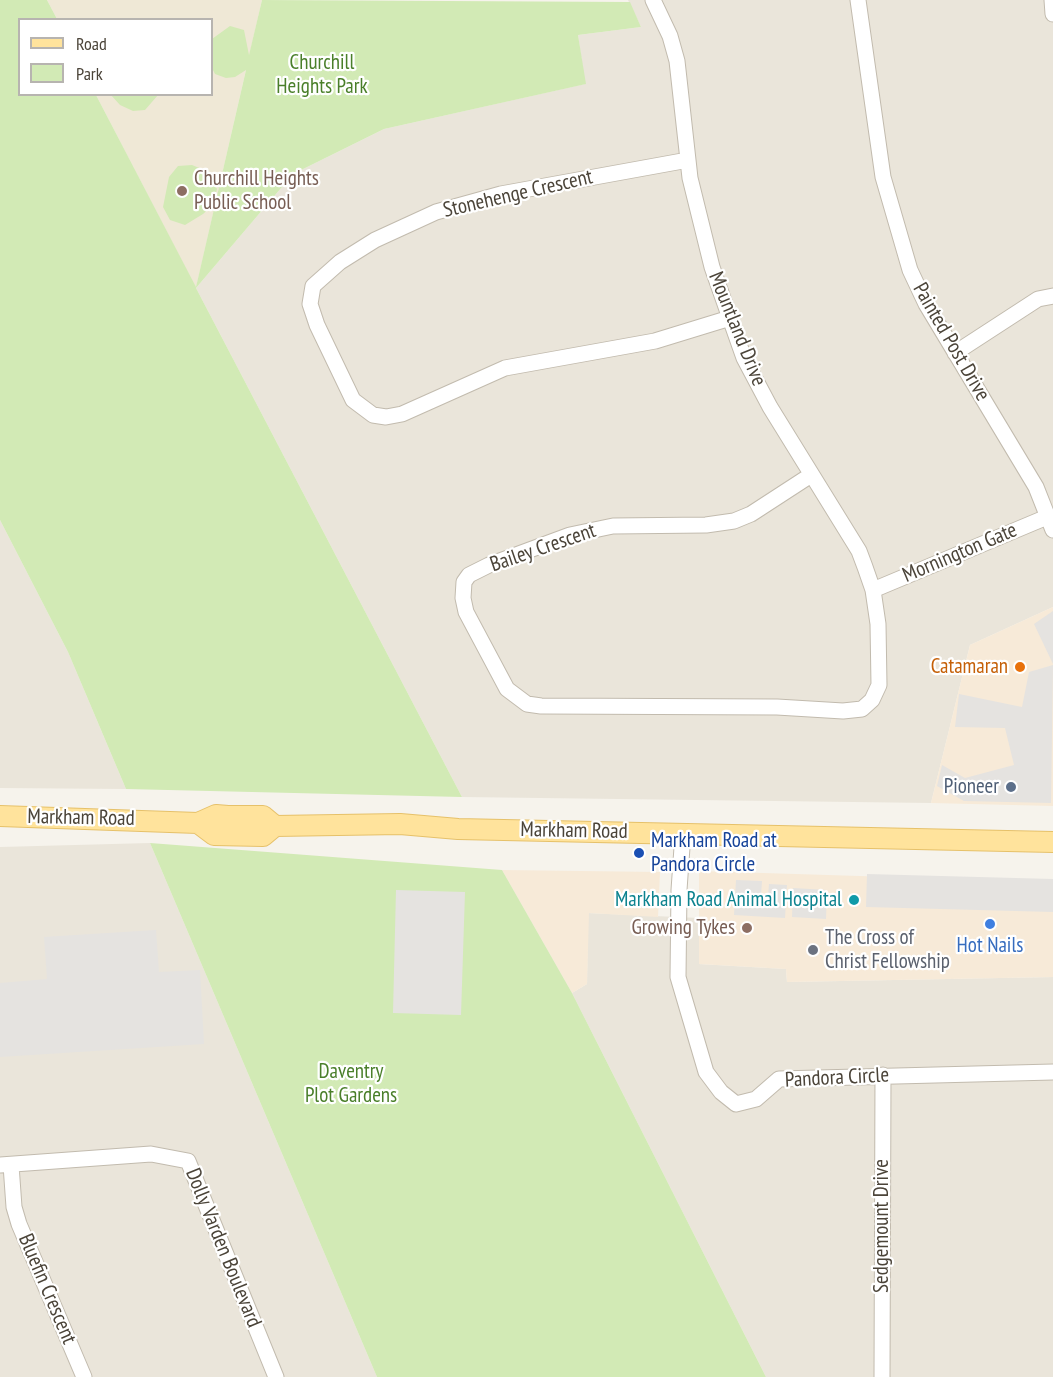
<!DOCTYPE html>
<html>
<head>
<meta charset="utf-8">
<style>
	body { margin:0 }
	#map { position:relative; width:1053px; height:1377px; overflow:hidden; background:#f6f3ec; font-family:"PT Sans Narrow",sans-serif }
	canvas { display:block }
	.legend { position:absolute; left:18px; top:18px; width:195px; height:78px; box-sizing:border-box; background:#fff; border:2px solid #b7b4b0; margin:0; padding:8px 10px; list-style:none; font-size:18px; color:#4b4439 }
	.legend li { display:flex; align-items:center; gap:12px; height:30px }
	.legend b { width:30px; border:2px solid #b7b4b0 }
</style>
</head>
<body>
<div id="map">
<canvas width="1053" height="1377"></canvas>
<ul class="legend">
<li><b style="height:8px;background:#ffe39c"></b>Road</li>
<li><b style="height:16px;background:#d2eab5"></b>Park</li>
</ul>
</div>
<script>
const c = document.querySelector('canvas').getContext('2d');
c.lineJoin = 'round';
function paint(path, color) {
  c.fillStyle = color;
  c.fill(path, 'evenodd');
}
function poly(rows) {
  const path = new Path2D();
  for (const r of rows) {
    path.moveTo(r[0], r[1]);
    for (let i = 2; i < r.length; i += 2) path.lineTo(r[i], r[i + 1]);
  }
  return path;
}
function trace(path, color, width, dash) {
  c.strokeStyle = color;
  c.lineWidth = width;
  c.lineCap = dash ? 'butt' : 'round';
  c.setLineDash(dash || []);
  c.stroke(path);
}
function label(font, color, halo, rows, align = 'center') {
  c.font = font + ' "PT Sans Narrow",sans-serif';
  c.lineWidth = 4.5;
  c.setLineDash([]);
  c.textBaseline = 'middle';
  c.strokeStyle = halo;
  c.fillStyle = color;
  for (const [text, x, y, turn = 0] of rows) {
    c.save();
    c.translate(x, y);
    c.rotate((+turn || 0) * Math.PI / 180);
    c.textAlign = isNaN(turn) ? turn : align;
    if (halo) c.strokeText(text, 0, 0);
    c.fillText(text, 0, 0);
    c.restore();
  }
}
paint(poly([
	[628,0,1053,0,1053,607,970,645,931,803,462,797,196,288,293,174,384,129,585,84,578,35,641,27],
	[0,520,68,652,126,789,0,788],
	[150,843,377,1377,0,1377,0,847],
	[588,913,699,918,699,964,786,969,787,982,1053,977,1053,1377,766,1377,572,993,587,984]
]), '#eae5da');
paint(poly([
	[1053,607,1053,806,931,803,970,645],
	[502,870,660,872,658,917,589,913,587,984,572,993],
	[699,871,1053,882,1053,977,787,982,786,969,699,964]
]), '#f7ead8');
paint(poly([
	[47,0,262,0,196,288,96,95,212,94,212,20,57,19]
]), '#efe8d6');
paint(poly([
	[0,0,47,0,57,19,20,20,20,94,96,95,196,287,246,70,235,77,226,78,215,74,212,68,212,39,230,26,244,30,249,55,262,0,630,2,641,27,578,35,586,84,384,129,293,174,196,288,462,797,126,789,68,652,0,520],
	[111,95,158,95,145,110,133,111,120,105],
	[192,165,209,172,217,189,213,205,203,214,185,225,170,220,163,207,169,177,178,166],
	[150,843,502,870,572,993,766,1377,377,1377]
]), '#d2eab5');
paint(poly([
	[1053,611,1053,664,1034,624],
	[1053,665,1051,803,964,801,937,786,942,765,965,778,1014,765,1005,728,955,727,959,694,1022,707,1029,672],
	[867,874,1053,879,1053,912,866,907],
	[736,880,762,881,761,896,768,896,769,884,787,885,785,918,734,915],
	[793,888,827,890,826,919,792,917],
	[396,890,465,892,461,1015,393,1013],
	[156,930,159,972,200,970,204,1044,0,1057,0,983,47,979,44,937]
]), '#e5e3e0');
const minor = poly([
	[653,0,670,36,677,61,690,178,712,267,744,358,770,407,859,551,865,567,873,590,878,624,879,685,872,700,862,709,843,711,777,707,541,706,527,704,507,689,466,612,463,598,464,582,469,575,489,565,570,535,613,526,706,525,734,521,751,514,811,475],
	[858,0,883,177,910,270,926,304,1036,487,1053,530],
	[1052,0,1053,14],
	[688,160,501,194,436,212,375,240,340,262,313,286,310,304,317,325,353,400,373,415,386,417,402,414,505,368,655,341,730,318],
	[955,353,1038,299,1053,296],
	[873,590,1047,517],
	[683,833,679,890,678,977,706,1072,721,1092,736,1104,756,1099,779,1079,1053,1072],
	[0,1165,151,1154,188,1161,276,1377],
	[11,1165,14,1207,19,1224,84,1377],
	[882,1377,883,1075]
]);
const major = poly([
	[0,816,198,823,216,815,228,816,263,816,275,826,400,824,458,829,1053,842],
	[198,823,214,835,263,836,275,826]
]);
trace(minor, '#c2bbae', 17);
trace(major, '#e6c16a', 22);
trace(minor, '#fff', 15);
trace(major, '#ffe39c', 20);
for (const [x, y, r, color] of [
	[182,191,6,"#8d6e63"],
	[1020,667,6,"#e8710a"],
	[1011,787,6,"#5c6f8a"],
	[639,853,6,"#1a4fb4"],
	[854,900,6,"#0f9aa8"],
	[990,924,6,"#3f7fe0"],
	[747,928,6,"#8d6e63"],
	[813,950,6,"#6b7280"]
]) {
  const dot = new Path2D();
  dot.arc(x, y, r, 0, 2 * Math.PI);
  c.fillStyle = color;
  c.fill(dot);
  trace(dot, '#fff', 2);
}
label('21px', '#4a7f2a', '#fff', [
	["Churchill",322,63],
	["Heights Park",322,87],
	["Daventry",351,1072],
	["Plot Gardens",351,1096]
]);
label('21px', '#785e54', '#fff', [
	["Churchill Heights",194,179],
	["Public School",194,203],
	["Growing Tykes",735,928,"right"]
], 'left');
label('21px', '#4b4439', '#fff', [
	["Stonehenge Crescent",518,194,-13],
	["Mountland Drive",737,329,68],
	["Painted Post Drive",951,342,60],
	["Bailey Crescent",543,548,-19],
	["Mornington Gate",960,553,-23],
	["Markham Road",81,818,1],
	["Markham Road",574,831,1],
	["Pandora Circle",837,1078,-3],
	["Sedgemount Drive",882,1226,-90],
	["Dolly Varden Boulevard",223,1248,68],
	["Bluefin Crescent",47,1289,67]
]);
label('21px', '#c56008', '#fff', [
	["Catamaran",1008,667]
], 'right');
label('21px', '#4e5e75', '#fff', [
	["Pioneer",999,787]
], 'right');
label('21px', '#164399', '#fff', [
	["Markham Road at",651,841],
	["Pandora Circle",651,865]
], 'left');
label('21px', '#0d838f', '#fff', [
	["Markham Road Animal Hospital",842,900]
], 'right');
label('21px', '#5b616d', '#fff', [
	["The Cross of",825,938],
	["Christ Fellowship",825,962]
], 'left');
label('21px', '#366cbe', '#fff', [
	["Hot Nails",990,946]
]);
</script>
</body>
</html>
